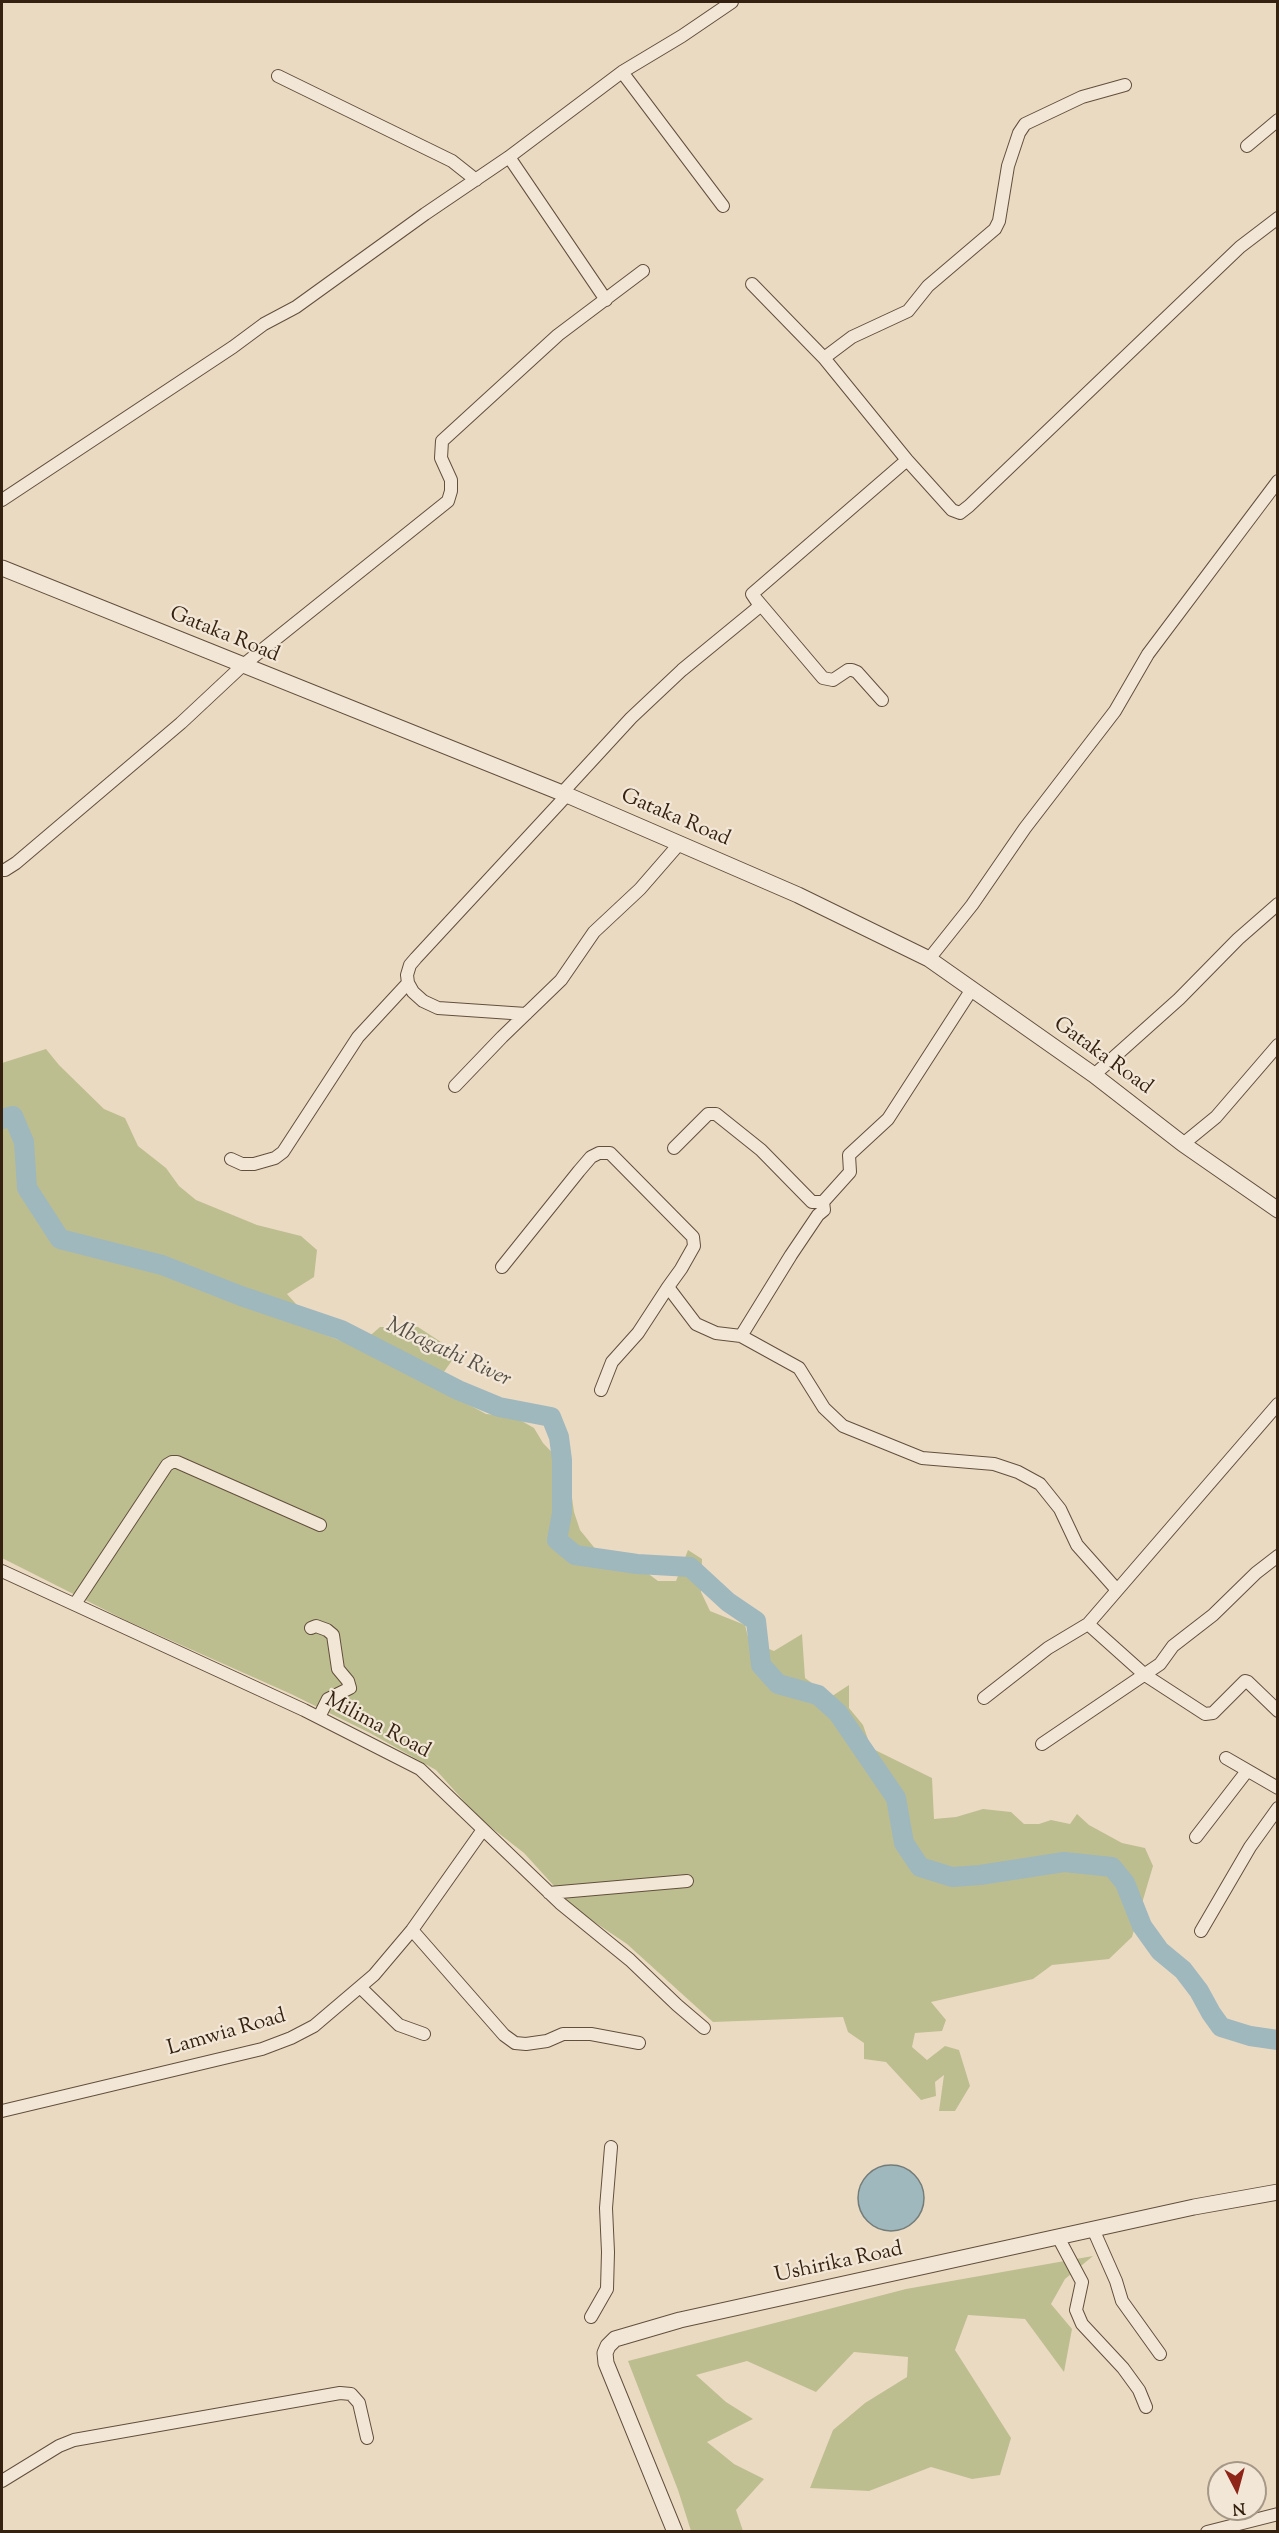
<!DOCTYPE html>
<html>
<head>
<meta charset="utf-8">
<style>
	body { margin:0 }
	#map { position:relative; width:1279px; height:2533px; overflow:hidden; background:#ebdac2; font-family:"Sorts Mill Goudy",serif }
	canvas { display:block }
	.frame { position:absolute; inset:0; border:3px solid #34210f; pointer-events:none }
	.north { position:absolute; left:1207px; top:2461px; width:60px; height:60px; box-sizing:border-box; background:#f2e7d7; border:2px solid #a69887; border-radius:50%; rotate:174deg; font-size:16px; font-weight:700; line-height:24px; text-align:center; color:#34210f }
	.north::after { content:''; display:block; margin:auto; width:21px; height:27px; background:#8f2418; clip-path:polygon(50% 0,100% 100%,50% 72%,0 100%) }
</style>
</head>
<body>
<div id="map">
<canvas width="1279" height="2533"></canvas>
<div class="frame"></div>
<div class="north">N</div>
</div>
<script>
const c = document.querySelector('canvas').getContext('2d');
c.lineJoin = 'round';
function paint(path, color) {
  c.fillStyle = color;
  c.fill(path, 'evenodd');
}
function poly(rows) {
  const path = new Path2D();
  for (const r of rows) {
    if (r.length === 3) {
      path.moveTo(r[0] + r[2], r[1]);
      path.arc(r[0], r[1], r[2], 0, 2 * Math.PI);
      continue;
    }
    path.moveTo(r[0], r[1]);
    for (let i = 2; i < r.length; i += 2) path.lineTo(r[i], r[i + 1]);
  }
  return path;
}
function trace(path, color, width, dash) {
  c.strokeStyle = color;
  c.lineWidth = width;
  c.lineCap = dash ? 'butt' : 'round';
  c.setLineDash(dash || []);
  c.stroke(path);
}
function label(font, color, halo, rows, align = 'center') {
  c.font = font + ' "Sorts Mill Goudy",serif';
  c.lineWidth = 4.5;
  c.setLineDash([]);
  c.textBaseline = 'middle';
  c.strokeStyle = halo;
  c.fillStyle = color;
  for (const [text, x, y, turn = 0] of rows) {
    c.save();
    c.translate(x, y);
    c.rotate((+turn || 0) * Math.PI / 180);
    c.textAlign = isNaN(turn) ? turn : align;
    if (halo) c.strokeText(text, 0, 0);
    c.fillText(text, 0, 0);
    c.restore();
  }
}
paint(poly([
	[46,1049,59,1065,104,1109,125,1118,138,1146,166,1168,179,1186,196,1200,257,1225,301,1236,317,1250,314,1277,287,1294,323,1334,357,1347,380,1327,418,1327,444,1344,453,1359,434,1386,486,1414,513,1416,534,1428,543,1443,568,1469,574,1512,580,1530,597,1551,626,1557,658,1581,676,1581,688,1550,702,1559,701,1592,710,1611,745,1625,749,1641,774,1651,802,1634,805,1678,816,1686,820,1704,849,1685,849,1708,863,1725,871,1748,932,1778,934,1819,956,1817,983,1809,1011,1812,1024,1824,1039,1824,1051,1820,1070,1824,1077,1814,1089,1825,1122,1843,1145,1848,1153,1866,1132,1937,1109,1959,1052,1965,1033,1979,931,2002,946,2020,942,2031,915,2033,912,2047,927,2060,945,2046,959,2050,970,2086,955,2111,939,2111,944,2075,935,2082,936,2096,921,2100,886,2062,864,2059,864,2043,848,2032,843,2017,713,2022,627,1944,575,1909,524,1853,479,1818,436,1770,370,1733,291,1694,125,1620,2,1558,2,1063],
	[1093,2256,1065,2279,1051,2304,1072,2329,1064,2372,1025,2319,968,2315,955,2350,1011,2438,1000,2475,972,2479,931,2467,869,2491,810,2488,833,2430,865,2403,907,2377,908,2357,854,2352,816,2392,747,2361,696,2375,726,2402,753,2419,707,2442,734,2464,764,2479,736,2510,743,2531,691,2531,678,2490,628,2361,906,2289]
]), '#bdbe8f');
const water = poly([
	[891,2198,33]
]);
paint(water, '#9eb8be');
trace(water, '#747c78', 1.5);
trace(poly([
	[2,1119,13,1116,24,1142,27,1188,60,1239,162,1265,241,1296,341,1330,458,1390,499,1407,551,1417,559,1437,562,1460,562,1513,557,1540,575,1555,637,1564,690,1567,728,1602,756,1621,761,1665,778,1684,818,1695,838,1713,896,1798,904,1843,920,1867,952,1877,980,1875,1064,1862,1112,1867,1125,1883,1142,1926,1160,1951,1183,1970,1199,1991,1211,2013,1221,2027,1250,2036,1278,2040]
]), '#9eb8be', 20);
const minor = poly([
	[622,72,723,206],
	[278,76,452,161,476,180],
	[1125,85,1082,97,1025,124,1019,133,1008,166,999,221,995,229,928,286,908,311,852,337,824,358,907,460,952,510,960,513,969,506,1240,247,1278,218],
	[1247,146,1278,120],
	[509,157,606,300],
	[752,284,824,358],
	[2,500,233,347,264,324,296,307,425,214,509,157,622,72,682,36,732,2],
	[756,599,823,678,833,680,848,670,852,670,857,672,882,700],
	[562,793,631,718,682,670,760,606,752,594,907,460],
	[2,870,5,870,16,863,181,723,242,666,448,501,451,491,451,480,441,458,442,441,558,335,643,271],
	[929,959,972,905,1025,828,1115,711,1148,654,1278,481],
	[526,1014,438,1008,423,1001,413,992,408,983,407,975,410,965,416,958,567,795],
	[1094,1075,1179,999,1238,939,1278,904],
	[455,1086,502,1037,561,980,594,932,640,889,680,843],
	[1183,1144,1216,1117,1278,1045],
	[674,1148,708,1114,716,1114,761,1150,812,1202,823,1202,850,1172,849,1155,888,1119,972,989],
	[231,1159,242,1164,254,1164,275,1158,283,1152,358,1037,408,983],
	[502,1267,579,1171,591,1157,599,1153,610,1153,693,1237,694,1246,681,1269,668,1287],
	[741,1336,791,1255,818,1215,824,1210,823,1202],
	[601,1390,612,1362,638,1333,668,1287,696,1324,716,1333,741,1336,799,1368,824,1408,843,1426,922,1458,994,1464,1018,1472,1040,1484,1060,1509,1077,1545,1117,1590],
	[1278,1404,1088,1624,1145,1675,1205,1714,1213,1713,1245,1681,1248,1682,1278,1711],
	[2,1571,304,1710,420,1769,560,1903,630,1960,677,2005,704,2028],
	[75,1604,167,1465,172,1462,177,1462,320,1525],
	[311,1628,316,1626,327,1630,333,1635,338,1669,348,1681,350,1688,328,1699,319,1717],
	[984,1698,1048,1648,1088,1624],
	[1042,1744,1160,1664,1173,1646,1213,1615,1256,1573,1278,1556],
	[1226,1758,1278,1788],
	[1196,1837,1247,1771],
	[549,1893,687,1881],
	[412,1930,504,2035,515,2043,526,2044,547,2041,563,2034,591,2034,639,2043],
	[1201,1931,1250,1847,1278,1808],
	[360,1987,399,2025,424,2034],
	[2,2111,262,2049,291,2038,314,2026,374,1975,412,1930,482,1831],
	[1093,2229,1116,2281,1122,2301,1160,2354],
	[1058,2237,1082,2282,1076,2310,1082,2324,1123,2368,1139,2390,1146,2407],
	[591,2317,607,2289,608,2252,606,2208,611,2147],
	[2,2481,59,2446,74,2440,340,2393,351,2394,359,2403,367,2438],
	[1207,2532,1278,2514]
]);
const tertiary = poly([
	[2,568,567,795,798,895,929,959,1094,1075,1183,1144,1278,1210],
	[675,2532,606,2363,605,2353,608,2346,615,2339,680,2320,1194,2207,1278,2192]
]);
trace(minor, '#624f3c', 14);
trace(tertiary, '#624f3c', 17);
trace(minor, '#f2e7d7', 12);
trace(tertiary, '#f2e7d7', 15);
label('21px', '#34210f', '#f2e7d7', [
	["Gataka Road",224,636,22],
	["Gataka Road",675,819,23],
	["Gataka Road",1102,1057,36],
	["Milima Road",377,1727,28],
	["Lamwia Road",227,2034,-16],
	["Ushirika Road",839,2264,-12]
]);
label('italic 22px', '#544e44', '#f2e7d7', [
	["Mbagathi River",448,1354,25]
]);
</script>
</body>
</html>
